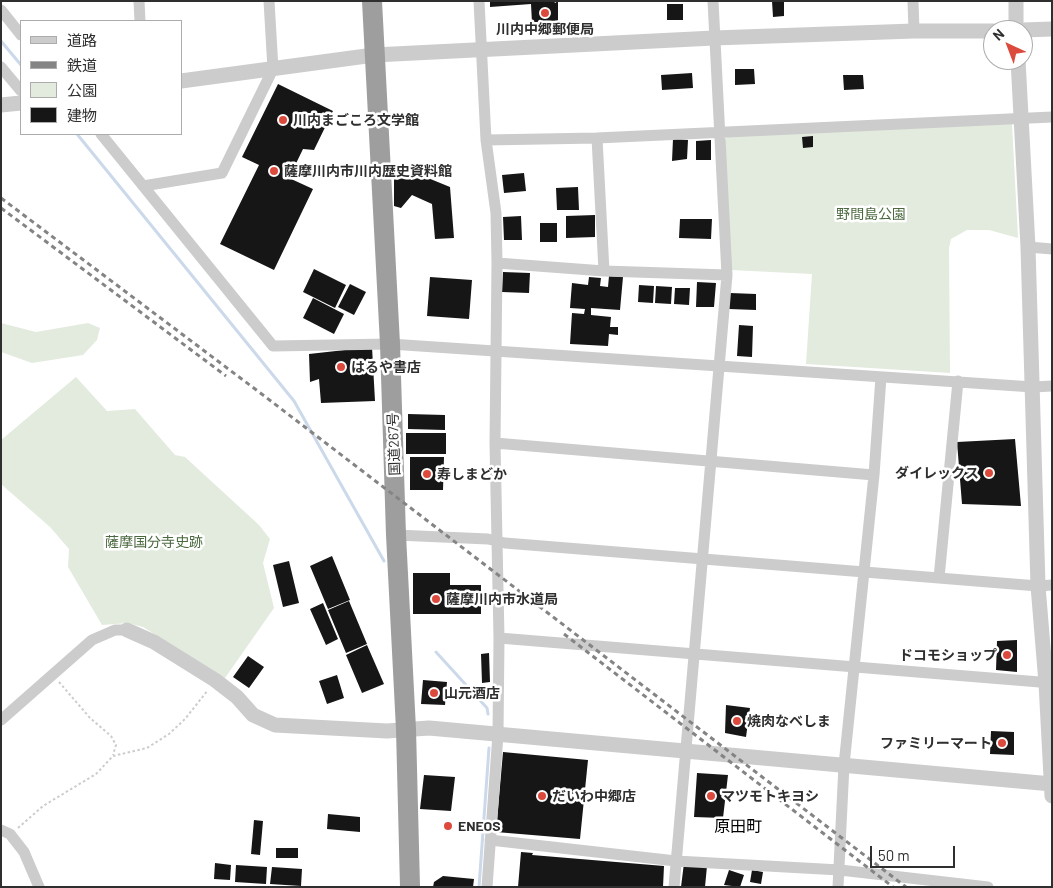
<!DOCTYPE html>
<html>
<head>
<meta charset="utf-8">
<style>
	body { margin:0 }
	#map { position:relative; width:1053px; height:888px; overflow:hidden; background:#fff; font-family:Barlow,"Noto Sans JP",sans-serif }
	canvas { display:block }
	.frame { position:absolute; inset:0; border:2px solid #2f2f2f; pointer-events:none }
	.legend { position:absolute; left:20px; top:20px; width:162px; height:115px; box-sizing:border-box; background:#fff; border:1px solid #acacac; margin:0; padding:6px 9px; list-style:none; font-size:15px; color:#2f2f2f }
	.legend li { display:flex; align-items:center; gap:10px; height:25px }
	.legend b { width:25px; border:1px solid #acacac }
	.north { position:absolute; left:983px; top:20px; width:50px; height:50px; box-sizing:border-box; background:#fff; border:1px solid #acacac; border-radius:50%; rotate:317deg; font-size:14px; font-weight:700; line-height:20px; text-align:center; color:#2f2f2f }
	.north::after { content:''; display:block; margin:auto; width:18px; height:22px; background:#db4a3c; clip-path:polygon(50% 0,100% 100%,50% 72%,0 100%) }
	.scale { position:absolute; left:870px; top:846px; width:85px; height:22px; box-sizing:border-box; border:2px solid #2f2f2f; border-top:0; padding-left:6px; font-size:15px; line-height:18px; white-space:nowrap; color:#2f2f2f; -webkit-text-stroke:4px #fff; paint-order:stroke }
</style>
</head>
<body>
<div id="map">
<canvas width="1053" height="888"></canvas>
<div class="frame"></div>
<ul class="legend">
<li><b style="height:6px;background:#ccc"></b>道路</li>
<li><b style="height:6px;background:#848484"></b>鉄道</li>
<li><b style="height:14px;background:#e3ebde"></b>公園</li>
<li><b style="height:14px;background:#161616"></b>建物</li>
</ul>
<div class="north">N</div>
<div class="scale">50 m</div>
</div>
<script>
const c = document.querySelector('canvas').getContext('2d');
c.lineJoin = 'round';
function paint(path, color) {
  c.fillStyle = color;
  c.fill(path, 'evenodd');
}
function poly(rows) {
  const path = new Path2D();
  for (const r of rows) {
    path.moveTo(r[0], r[1]);
    for (let i = 2; i < r.length; i += 2) path.lineTo(r[i], r[i + 1]);
  }
  return path;
}
function trace(path, color, width, dash) {
  c.strokeStyle = color;
  c.lineWidth = width;
  c.lineCap = dash ? 'butt' : 'round';
  c.setLineDash(dash || []);
  c.stroke(path);
}
function label(font, color, halo, rows, align = 'center') {
  c.font = font + ' Barlow,"Noto Sans JP",sans-serif';
  c.lineWidth = 5;
  c.setLineDash([]);
  c.textBaseline = 'middle';
  c.strokeStyle = halo;
  c.fillStyle = color;
  for (const [text, x, y, turn = 0] of rows) {
    c.save();
    c.translate(x, y);
    c.rotate((+turn || 0) * Math.PI / 180);
    c.textAlign = isNaN(turn) ? turn : align;
    if (halo) c.strokeText(text, 0, 0);
    c.fillText(text, 0, 0);
    c.restore();
  }
}
paint(poly([
	[1012,124,1018,238,989,230,967,230,951,239,949,248,950,373,806,364,812,274,731,270,725,140,728,136],
	[1,323,36,332,88,323,100,328,97,340,83,355,32,363,1,352],
	[76,377,107,411,135,409,175,455,185,457,259,525,270,539,263,563,274,608,225,678,143,627,128,623,102,625,68,567,69,549,50,527,1,484,1,440]
]), '#e3ebde');
trace(poly([
	[1,41,21,65],
	[77,134,294,401,384,561],
	[436,652,487,708,488,714],
	[479,887,489,748]
]), '#cbd9ea', 3);
paint(poly([
	[490,1,554,1,555,3,558,1,558,22,532,23,531,4,490,7],
	[772,1,784,1,784,16,773,17],
	[667,4,683,4,683,20,667,20],
	[735,69,754,69,755,84,735,85],
	[692,73,693,88,662,90,661,75],
	[843,75,863,75,864,89,844,90],
	[278,84,333,111,314,150,303,149,289,178,313,189,274,270,220,244,259,165,242,157],
	[813,136,813,147,803,148,802,137],
	[673,139,688,140,687,159,672,161],
	[711,140,711,160,696,160,696,141],
	[401,167,450,187,454,238,435,239,432,204,412,195,401,208,394,206,394,174],
	[524,173,526,191,504,193,502,175],
	[578,187,579,210,557,210,556,188],
	[595,215,595,237,566,238,566,216],
	[521,216,522,240,504,240,503,217],
	[680,219,712,219,711,239,679,238],
	[540,223,557,223,557,242,540,242],
	[314,269,346,285,335,308,303,292],
	[503,272,530,273,529,293,502,292],
	[609,276,623,277,620,310,591,308,591,315,611,317,610,327,618,327,618,335,609,334,608,346,570,344,572,313,584,314,585,309,570,308,572,283,588,285,589,277,601,278,600,286,608,287],
	[430,277,472,280,469,319,427,316],
	[697,282,716,283,714,307,696,307],
	[350,284,366,292,354,315,338,307],
	[639,285,654,286,653,303,638,302],
	[656,286,672,287,671,304,655,303],
	[675,288,690,288,689,305,674,304],
	[730,293,756,294,756,310,729,309],
	[313,298,344,314,334,334,303,318],
	[739,325,753,326,752,357,737,356],
	[372,347,375,401,321,403,319,379,310,382,309,354],
	[408,414,445,415,445,430,408,429],
	[406,433,446,433,446,454,406,454],
	[1015,439,1021,506,962,504,957,442],
	[410,457,444,457,443,490,410,490],
	[332,556,350,600,328,609,310,566],
	[289,561,299,603,283,607,273,565],
	[413,573,450,573,450,585,481,585,481,614,413,614],
	[349,601,367,644,346,653,328,610],
	[323,603,338,639,326,645,310,609],
	[1017,640,1017,672,996,670,997,641],
	[367,645,384,684,362,693,346,655],
	[489,653,490,682,482,683,481,654],
	[248,656,264,667,249,688,233,677],
	[337,675,344,698,327,704,319,681],
	[423,680,447,682,445,705,421,704],
	[726,705,750,708,746,737,725,733],
	[991,731,1014,732,1014,755,990,754],
	[503,752,588,760,580,839,496,832],
	[697,773,728,775,723,818,694,817],
	[424,775,455,777,451,811,420,809],
	[328,814,360,817,360,832,327,829],
	[254,820,263,821,260,855,251,854],
	[276,848,298,848,298,858,276,858],
	[521,852,533,853,532,855,664,866,663,887,518,887],
	[215,863,231,865,230,880,214,879],
	[684,863,707,866,705,887,681,887],
	[236,865,267,867,266,884,235,882],
	[272,867,302,869,301,886,270,884],
	[729,870,744,875,740,887,724,885],
	[752,870,763,872,761,884,750,882],
	[443,876,474,879,473,887,433,887,434,882]
]), '#161616');
trace(poly([
	[59,682,90,718,111,736,116,745,113,755],
	[18,828,43,806,96,774,113,756,147,748,169,734,185,719,208,690]
]), '#ccc', 2, [2.5, 2.5]);
trace(poly([
	[139,1,140,21],
	[479,1,486,140,496,213,497,263,495,443,499,638,498,734,487,887],
	[913,1,914,31],
	[1,10,21,35],
	[1,67,21,91],
	[101,134,273,346,390,344,1033,387,1052,386],
	[597,138,604,271],
	[486,140,597,138,1052,117],
	[143,186,222,173,273,69,269,1],
	[1028,247,1052,249],
	[497,263,604,271,727,275],
	[495,443,874,475],
	[396,535,488,539,505,543,1038,586,1052,585],
	[939,578,958,381],
	[499,638,1052,683],
	[1,720,92,640,115,630,127,630],
	[1,830,10,834,24,852,39,887],
	[490,840,676,861,840,870,988,887],
	[674,887,727,275,713,1],
	[838,887,844,765,874,475,881,377]
]), '#ccc', 11);
trace(poly([
	[1016,1,1016,30],
	[1023,30,1052,29],
	[1018,60,1028,247,1038,586,1046,683,1052,796],
	[181,81,374,55,714,38,914,31,993,31],
	[1,105,21,103],
	[127,630,154,642,215,680,237,697,253,715,275,725,387,731,429,728,1052,784]
]), '#ccc', 15);
trace(poly([
	[372,1,390,344,396,535,406,729,410,887]
]), '#9e9e9e', 20);
trace(poly([
	[1,198,263,395,906,887],
	[1,208,226,376],
	[564,634,893,887]
]), '#848484', 3, [5, 4]);
for (const [x, y, r, color] of [
	[545,13,5,"#db4a3c"],
	[283,120,5,"#db4a3c"],
	[274,171,5,"#db4a3c"],
	[341,367,5,"#db4a3c"],
	[989,473,5,"#db4a3c"],
	[427,474,5,"#db4a3c"],
	[436,599,5,"#db4a3c"],
	[1007,655,5,"#db4a3c"],
	[434,693,5,"#db4a3c"],
	[737,721,5,"#db4a3c"],
	[1002,743,5,"#db4a3c"],
	[542,796,5,"#db4a3c"],
	[711,796,5,"#db4a3c"],
	[448,826,5,"#db4a3c"]
]) {
  const dot = new Path2D();
  dot.arc(x, y, r, 0, 2 * Math.PI);
  c.fillStyle = color;
  c.fill(dot);
  trace(dot, '#fff', 2);
}
label('bold 14px', '#2f2f2f', '#fff', [
	["川内中郷郵便局",545,29,"center"],
	["川内まごころ文学館",293,120],
	["薩摩川内市川内歴史資料館",284,171],
	["はるや書店",351,367],
	["ダイレックス",979,473,"right"],
	["寿しまどか",437,474],
	["薩摩川内市水道局",446,599],
	["ドコモショップ",997,655,"right"],
	["山元酒店",444,693],
	["焼肉なべしま",747,721],
	["ファミリーマート",992,743,"right"],
	["だいわ中郷店",552,796],
	["マツモトキヨシ",721,796],
	["ENEOS",458,826]
], 'left');
label('14px', '#4b693f', '#fff', [
	["野間島公園",871,214],
	["薩摩国分寺史跡",154,542]
]);
label('14px', '#2f2f2f', '#fff', [
	["国道267号",394,444,-92]
]);
label('16px', '#000', '#fff', [
	["原田町",738,827]
]);
</script>
</body>
</html>
